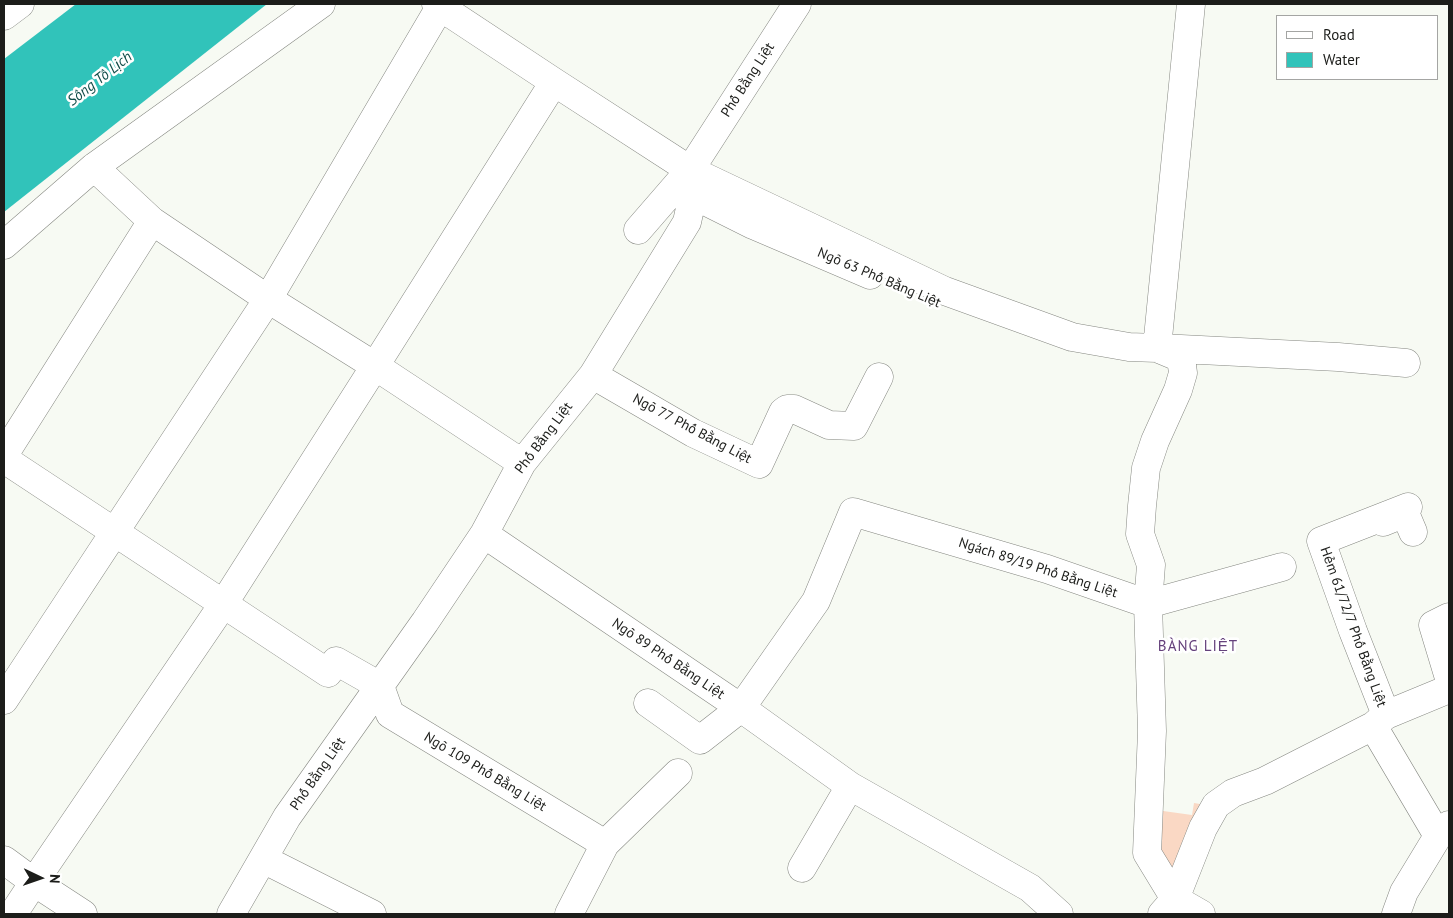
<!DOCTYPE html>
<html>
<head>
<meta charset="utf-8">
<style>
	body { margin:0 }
	#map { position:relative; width:1453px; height:918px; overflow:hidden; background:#f7faf3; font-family:"PT Sans",sans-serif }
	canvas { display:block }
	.frame { position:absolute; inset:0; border:5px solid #1c1d1a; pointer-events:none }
	.legend { position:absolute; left:1276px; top:15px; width:162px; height:65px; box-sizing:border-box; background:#fff; border:1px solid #a4a5a3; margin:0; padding:6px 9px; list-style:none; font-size:15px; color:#1c1d1a }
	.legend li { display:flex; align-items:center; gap:10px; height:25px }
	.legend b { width:25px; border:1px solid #a4a5a3 }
	.north { position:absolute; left:15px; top:853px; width:50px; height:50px; -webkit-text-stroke:4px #fff; paint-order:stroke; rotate:93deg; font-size:14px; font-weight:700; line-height:20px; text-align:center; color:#1c1d1a }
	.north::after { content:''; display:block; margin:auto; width:18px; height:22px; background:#1c1d1a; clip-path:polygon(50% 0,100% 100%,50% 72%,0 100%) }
</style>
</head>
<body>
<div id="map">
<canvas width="1453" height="918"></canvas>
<div class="frame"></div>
<ul class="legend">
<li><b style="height:6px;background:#fff"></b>Road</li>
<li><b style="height:14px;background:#31c3ba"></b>Water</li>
</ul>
<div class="north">N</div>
</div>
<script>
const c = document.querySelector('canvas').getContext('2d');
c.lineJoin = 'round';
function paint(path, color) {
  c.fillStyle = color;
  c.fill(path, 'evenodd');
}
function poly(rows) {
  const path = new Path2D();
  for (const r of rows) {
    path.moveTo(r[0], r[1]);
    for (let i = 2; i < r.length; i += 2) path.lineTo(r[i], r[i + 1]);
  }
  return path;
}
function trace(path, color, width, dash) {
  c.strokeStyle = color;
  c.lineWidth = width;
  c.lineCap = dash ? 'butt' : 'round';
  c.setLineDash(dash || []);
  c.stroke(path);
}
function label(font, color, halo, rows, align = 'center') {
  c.font = font + ' "PT Sans",sans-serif';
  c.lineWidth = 5;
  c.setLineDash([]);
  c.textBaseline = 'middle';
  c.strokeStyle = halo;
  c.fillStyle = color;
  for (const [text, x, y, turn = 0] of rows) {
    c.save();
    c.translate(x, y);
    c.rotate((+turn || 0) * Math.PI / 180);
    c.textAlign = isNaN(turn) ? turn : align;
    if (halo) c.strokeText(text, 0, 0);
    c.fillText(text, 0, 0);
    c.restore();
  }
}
paint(poly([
	[1194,803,1212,806,1168,877,1162,876,1156,810,1192,815]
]), '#fad8c4');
paint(poly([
	[76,4,267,4,4,212,4,59]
]), '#31c3ba');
const minor = poly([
	[436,4,554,82,690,170,945,291,1072,337,1129,347,1157,348,1191,4],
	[4,16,20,4],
	[94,167,152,221,268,299,375,366,522,463],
	[693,195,753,225,870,275],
	[638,230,690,170,797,4],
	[4,245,94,167,321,4],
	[1157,348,1181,358,1183,373,1178,390,1155,441,1146,468,1142,506,1140,534,1151,565,1148,604,1152,731,1147,853,1175,899,1201,914],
	[1161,348,1338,357,1406,363],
	[593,375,693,433,759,464,783,412,787,409,794,409,829,425,854,426,879,377],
	[4,455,152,221],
	[4,459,328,673,336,661,380,686,390,714,605,844],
	[1383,522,1405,513,1413,532],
	[484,534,741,708,850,786,1030,888,1059,914],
	[1148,604,1282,567],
	[1449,617,1433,625,1449,678],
	[4,700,268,299,440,7],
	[648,703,700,740,741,708,816,601,853,512,1047,569,1148,604],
	[1386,715,1353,631,1321,541,1408,507],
	[1373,726,1438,836],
	[263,859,372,914],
	[4,860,34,882,83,914],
	[802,868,850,786],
	[13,914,34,882,224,603,375,366,554,82],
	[231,914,287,817,425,622,484,534,522,463,593,375,687,222,693,195,690,170],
	[569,914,605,844,678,773],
	[1162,914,1175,899,1203,828,1216,805,1233,793,1265,781,1373,726,1386,715,1449,689],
	[1396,914,1404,892,1438,836,1449,825]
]);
trace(minor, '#858781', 29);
trace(minor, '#fff', 28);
label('14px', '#1c1d1a', '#fff', [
	["Phố Bằng Liệt",748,80,-57],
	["Ngõ 63 Phố Bằng Liệt",879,278,23],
	["Ngõ 77 Phố Bằng Liệt",692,429,28],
	["Phố Bằng Liệt",544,438,-53],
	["Ngách 89/19 Phố Bằng Liệt",1038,568,18],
	["Hẻm 61/72/7 Phố Bằng Liệt",1353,627,70],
	["Ngõ 89 Phố Bằng Liệt",668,659,34],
	["Ngõ 109 Phố Bằng Liệt",485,772,31],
	["Phố Bằng Liệt",318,774,-55]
]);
label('italic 15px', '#124e4a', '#fff', [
	["Sông Tô Lịch",100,79,-38]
]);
c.letterSpacing = '1px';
label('15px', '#65427c', '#fff', [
	["BÀNG LIỆT",1198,647]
]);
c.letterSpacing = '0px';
</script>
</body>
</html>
